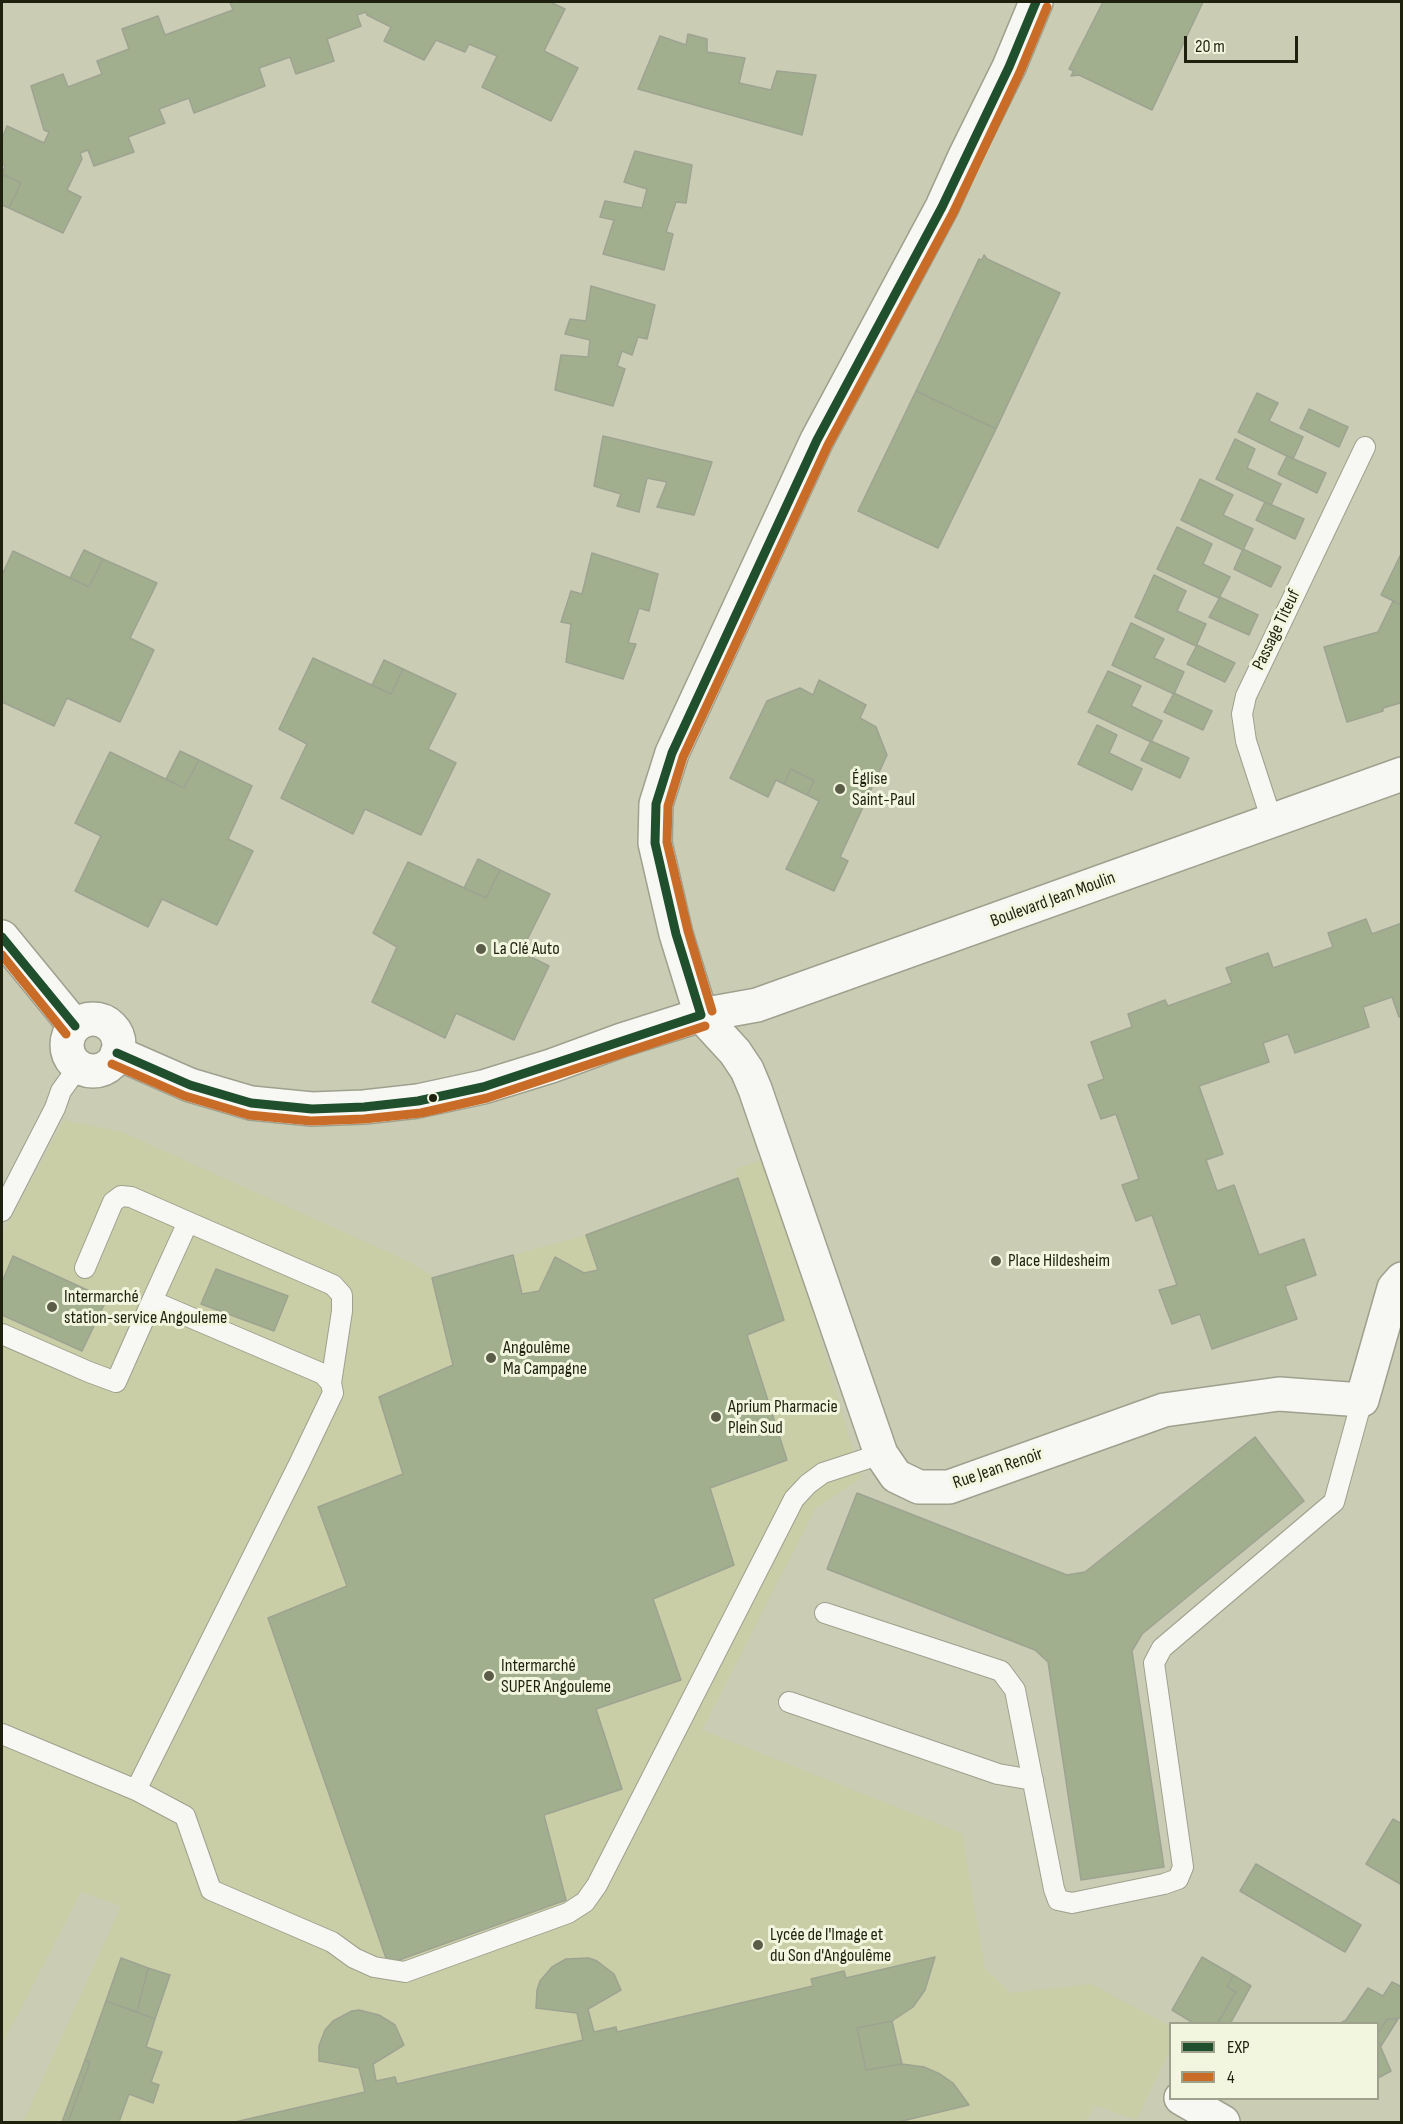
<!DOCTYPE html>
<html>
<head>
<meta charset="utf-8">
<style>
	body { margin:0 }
	#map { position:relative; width:1403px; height:2124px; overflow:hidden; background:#caccb4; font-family:"Sofia Sans Condensed",sans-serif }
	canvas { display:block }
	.frame { position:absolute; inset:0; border:3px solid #1f210f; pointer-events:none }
	.legend { position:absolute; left:1169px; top:2022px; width:210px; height:78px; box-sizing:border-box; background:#f3f6df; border:2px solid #9ea18c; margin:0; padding:8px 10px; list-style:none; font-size:18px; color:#1f210f }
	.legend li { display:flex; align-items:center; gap:12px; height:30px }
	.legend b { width:30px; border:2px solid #9ea18c }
	.scale { position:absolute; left:1184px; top:36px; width:114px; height:27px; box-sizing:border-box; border:3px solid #1f210f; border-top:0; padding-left:8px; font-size:18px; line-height:21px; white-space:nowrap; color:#1f210f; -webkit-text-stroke:4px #f3f6df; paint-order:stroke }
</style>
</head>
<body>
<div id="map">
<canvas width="1403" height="2124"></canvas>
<div class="frame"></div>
<ul class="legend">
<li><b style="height:8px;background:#204f2d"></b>EXP</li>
<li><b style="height:8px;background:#c96c27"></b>4</li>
</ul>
<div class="scale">20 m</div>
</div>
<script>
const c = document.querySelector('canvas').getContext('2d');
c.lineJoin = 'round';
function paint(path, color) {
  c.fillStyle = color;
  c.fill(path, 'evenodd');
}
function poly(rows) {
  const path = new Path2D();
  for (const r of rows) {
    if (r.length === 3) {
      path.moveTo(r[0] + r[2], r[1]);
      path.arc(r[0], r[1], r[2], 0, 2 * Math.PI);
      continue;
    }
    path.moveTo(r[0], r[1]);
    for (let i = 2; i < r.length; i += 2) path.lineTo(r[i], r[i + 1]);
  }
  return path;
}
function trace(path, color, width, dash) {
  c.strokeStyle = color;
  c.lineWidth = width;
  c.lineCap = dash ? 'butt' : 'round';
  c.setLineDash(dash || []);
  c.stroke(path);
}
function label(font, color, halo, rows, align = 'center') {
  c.font = font + ' "Sofia Sans Condensed",sans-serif';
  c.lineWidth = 6;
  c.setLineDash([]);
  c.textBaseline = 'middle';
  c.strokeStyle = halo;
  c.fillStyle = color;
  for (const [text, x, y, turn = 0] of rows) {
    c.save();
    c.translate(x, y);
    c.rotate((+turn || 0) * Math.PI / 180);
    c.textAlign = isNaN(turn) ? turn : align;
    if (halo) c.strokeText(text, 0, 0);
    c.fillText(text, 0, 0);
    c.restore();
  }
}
paint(poly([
	[64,1120,122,1132,410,1262,434,1277,586,1235,738,1179,735,1169,768,1158,861,1478,815,1509,702,1730,962,1833,985,1969,1011,1993,1091,1984,1170,2026,1170,2050,1136,2120,1095,2105,1085,2122,23,2122,121,1906,81,1892,2,2045,2,1235]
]), '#cacea6');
const building = poly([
	[230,2,550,2,565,9,544,51,578,68,551,121,482,87,497,56,469,44,465,52,436,40,424,60,384,41,391,27,367,15,366,12,357,15,361,26,327,39,334,61,296,74,290,57,259,68,265,86,194,113,189,98,159,109,165,123,128,137,134,152,94,166,88,150,80,153,82,159,67,190,81,197,63,233,9,208,21,183,2,174,5,166,2,164,2,139,7,126,44,143,49,132,44,130,31,86,63,74,68,87,102,74,97,61,129,49,122,29,158,16,165,35,233,10,230,2],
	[1103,2,1203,2,1152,110,1079,75,1071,76,1074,71,1069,69,1103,2],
	[688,34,707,39,707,52,745,58,739,83,771,90,777,71,816,75,802,135,638,89,660,36,686,45,688,34],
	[635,151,692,165,686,203,676,202,666,232,673,234,664,270,603,254,614,220,600,217,605,201,642,208,647,189,624,182,635,151],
	[2,174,21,183,9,208,2,205,2,174],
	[984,255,987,259,1060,293,996,429,916,391,979,259,982,260,984,255],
	[591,286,655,305,647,339,638,337,632,355,622,351,617,366,625,369,613,406,555,390,561,355,588,357,590,340,565,334,570,319,586,321,591,286],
	[916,391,996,429,938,548,858,511,916,391],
	[1257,393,1278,403,1269,421,1303,437,1293,459,1238,432,1257,393],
	[1309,409,1348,427,1339,447,1300,428,1309,409],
	[603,436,712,462,694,515,657,507,667,482,647,478,639,512,617,506,621,494,594,486,603,436],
	[1235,439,1255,449,1247,468,1281,484,1271,505,1216,479,1235,439],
	[1287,456,1326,473,1317,493,1278,474,1287,456],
	[1200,479,1233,495,1223,515,1253,529,1243,550,1181,520,1200,479],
	[1265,502,1304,519,1295,539,1256,520,1265,502],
	[1177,527,1212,544,1203,564,1230,577,1219,598,1157,569,1177,527],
	[1243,549,1281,567,1271,587,1234,569,1243,549],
	[84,550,103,559,89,587,70,578,84,550],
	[13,551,89,587,103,559,157,583,130,638,154,650,120,722,67,698,54,726,2,702,2,575,13,551],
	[1402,552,1402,605,1381,595,1402,552],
	[592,553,658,574,649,611,639,608,628,643,636,644,623,679,566,662,571,624,561,622,571,591,582,594,592,553],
	[1154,575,1186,591,1177,611,1206,624,1196,646,1135,617,1154,575],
	[1220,597,1258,615,1249,635,1209,617,1220,597],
	[1393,601,1402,605,1402,706,1400,703,1383,708,1383,711,1347,722,1324,647,1378,632,1393,601],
	[1131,623,1164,639,1154,658,1184,672,1174,694,1112,665,1131,623],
	[1197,645,1235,663,1225,682,1187,664,1197,645],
	[313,658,391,694,403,669,456,694,428,749,456,763,421,835,365,809,353,834,281,798,307,744,279,729,313,658],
	[384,660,403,669,391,694,372,685,384,660],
	[1108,671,1141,686,1131,706,1162,721,1151,742,1088,712,1108,671],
	[819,680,866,705,860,718,876,727,887,755,840,857,848,861,834,891,786,869,819,801,807,795,814,781,791,769,784,784,776,780,768,797,730,778,767,701,800,688,813,695,819,680],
	[1174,693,1212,711,1203,730,1164,712,1174,693],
	[1097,725,1117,735,1109,753,1142,769,1132,790,1078,764,1097,725],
	[1151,741,1189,758,1180,778,1141,760,1151,741],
	[180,751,199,760,184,788,166,779,180,751],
	[110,752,184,788,199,760,252,786,228,839,253,851,217,925,162,899,148,927,75,891,101,836,75,823,110,752],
	[791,769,814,781,807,795,784,784,791,769],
	[478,859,500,870,486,898,464,888,478,859],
	[408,862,486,898,500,870,550,894,521,952,549,966,514,1040,456,1013,445,1038,372,1002,397,947,373,933,408,862],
	[1366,919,1372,934,1402,923,1402,1016,1399,1017,1392,997,1363,1007,1369,1027,1295,1053,1288,1034,1263,1043,1269,1062,1199,1086,1223,1154,1206,1160,1217,1191,1234,1185,1259,1255,1304,1239,1316,1275,1285,1286,1297,1319,1212,1349,1200,1314,1172,1324,1159,1290,1177,1285,1152,1215,1136,1221,1122,1185,1139,1179,1116,1114,1101,1119,1088,1085,1104,1079,1091,1042,1132,1027,1128,1014,1165,1000,1168,1006,1232,983,1226,968,1268,953,1273,968,1333,947,1328,933,1366,919],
	[738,1178,784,1320,747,1335,787,1460,710,1488,734,1565,653,1599,681,1680,596,1709,622,1789,544,1815,566,1900,388,1964,268,1618,347,1586,318,1507,403,1474,379,1397,453,1365,432,1278,513,1255,522,1294,539,1291,555,1257,584,1273,598,1270,586,1235,738,1178],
	[13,1256,107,1299,82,1351,2,1315,2,1282,13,1256],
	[216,1269,288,1296,274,1331,201,1304,216,1269],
	[1255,1437,1304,1501,1142,1634,1132,1651,1164,1867,1081,1880,1048,1662,1035,1650,827,1569,857,1493,1067,1575,1085,1572,1255,1437],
	[1393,1819,1402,1824,1402,1885,1366,1864,1393,1819],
	[1256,1864,1361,1925,1345,1952,1240,1891,1256,1864],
	[935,1957,925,1990,913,2007,892,2021,857,2028,866,2070,902,2064,924,2067,940,2074,953,2083,969,2105,898,2122,235,2122,365,2092,359,2068,319,2061,319,2046,325,2030,333,2021,352,2011,359,2010,379,2015,395,2025,404,2045,373,2064,376,2081,395,2077,397,2084,583,2040,577,2013,536,2008,537,1990,540,1981,552,1967,566,1959,589,1958,597,1961,614,1974,621,1990,588,2009,594,2032,616,2027,617,2032,813,1986,811,1979,844,1971,846,1978,935,1957],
	[1202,1957,1233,1975,1227,1987,1236,1992,1217,2024,1195,2024,1172,2010,1202,1957],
	[121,1958,148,1968,137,2012,106,2001,121,1958],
	[148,1968,170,1975,155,2019,137,2012,148,1968],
	[1233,1975,1251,1986,1230,2024,1217,2024,1236,1992,1227,1987,1233,1975],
	[1392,1982,1402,1987,1402,2018,1387,2019,1378,2034,1378,2024,1339,2024,1346,2020,1368,1988,1383,1996,1392,1982],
	[106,2001,155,2019,146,2047,162,2052,151,2082,159,2085,153,2103,129,2094,119,2122,68,2122,90,2062,85,2060,106,2001],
	[1387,2019,1398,2019,1381,2046,1378,2041,1378,2034,1387,2019],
	[892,2021,902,2064,866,2070,857,2028,892,2021],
	[1378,2041,1391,2071,1378,2078,1378,2041],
	[85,2060,90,2062,68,2122,62,2122,85,2060]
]);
paint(building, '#a2af8e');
trace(building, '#9da391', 1.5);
const lane = poly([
	[1272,821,1246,741,1242,714,1246,696,1365,447],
	[2,1211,55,1108,61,1091,79,1066],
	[85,1268,113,1202,121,1196,131,1197,188,1222],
	[152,1301,188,1222,333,1285,342,1295,342,1311,331,1383],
	[2,1334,89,1372,116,1382,152,1301,323,1374,331,1383,333,1393,299,1464,136,1790],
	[825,1613,1001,1671,1015,1690,1054,1889,1058,1900,1072,1903,1164,1884,1178,1879,1183,1867,1154,1663,1162,1648,1334,1502,1362,1400],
	[789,1702,998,1774,1033,1780],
	[2,1734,136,1790,185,1816,211,1890,332,1942,354,1958,374,1967,405,1972,568,1913,585,1902,597,1885,794,1499,808,1484,823,1473,881,1454]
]);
const street = poly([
	[1036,2,1009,67,965,156,942,207,817,440,672,753,656,804,655,843,676,934,701,1015,735,1052,747,1070,755,1089,881,1454,896,1476,919,1487,949,1487,1164,1410,1279,1394,1362,1400,1394,1288,1402,1279],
	[2,937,75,1026],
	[93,1045,26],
	[117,1053,190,1085,251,1103,312,1109,364,1107,418,1101,483,1087,551,1066,622,1040,701,1015,757,1005,1402,774],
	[1181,2098,1223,2122]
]);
trace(lane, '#9fa08d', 22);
trace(street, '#9fa08d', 36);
trace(lane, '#f7f7f4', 20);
trace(street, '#f7f7f4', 33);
trace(poly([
	[2,937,75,1026],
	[701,1015,676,934,655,843,656,804,672,753,817,440,942,207,1009,67,1036,2],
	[117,1053,190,1085,251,1103,312,1109,364,1107,418,1101,483,1087,701,1015]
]), '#204f2d', 9);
trace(poly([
	[2,955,66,1034],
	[712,1011,688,931,667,842,668,806,683,757,828,445,953,213,1020,72,1047,7],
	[112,1064,185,1096,249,1115,311,1121,364,1119,421,1113,487,1098,705,1026]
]), '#c96c27', 9);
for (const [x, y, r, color] of [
	[840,789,6,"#5b5d49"],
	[481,949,6,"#5b5d49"],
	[433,1098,5,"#1f210f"],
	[996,1261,6,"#5b5d49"],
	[52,1307,6,"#5b5d49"],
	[491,1358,6,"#5b5d49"],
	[716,1417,6,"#5b5d49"],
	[489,1676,6,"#5b5d49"],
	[758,1945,6,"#5b5d49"]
]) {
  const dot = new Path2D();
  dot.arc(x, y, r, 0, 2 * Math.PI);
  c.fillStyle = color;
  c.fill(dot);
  trace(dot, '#f3f6df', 2);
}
label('18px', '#1f210f', '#f3f6df', [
	["Passage Titeuf",1277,630,-64],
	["Boulevard Jean Moulin",1053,900,-20],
	["Rue Jean Renoir",998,1469,-19]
]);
label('18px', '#1f210f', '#f3f6df', [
	["Église",852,779],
	["Saint-Paul",852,800],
	["La Clé Auto",493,949],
	["Place Hildesheim",1008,1261],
	["Intermarché",64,1297],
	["station-service Angouleme",64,1318],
	["Angoulême",503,1348],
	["Ma Campagne",503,1369],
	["Aprium Pharmacie",728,1407],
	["Plein Sud",728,1428],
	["Intermarché",501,1666],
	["SUPER Angouleme",501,1687],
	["Lycée de l'Image et",770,1935],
	["du Son d'Angoulême",770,1956]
], 'left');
</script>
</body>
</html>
